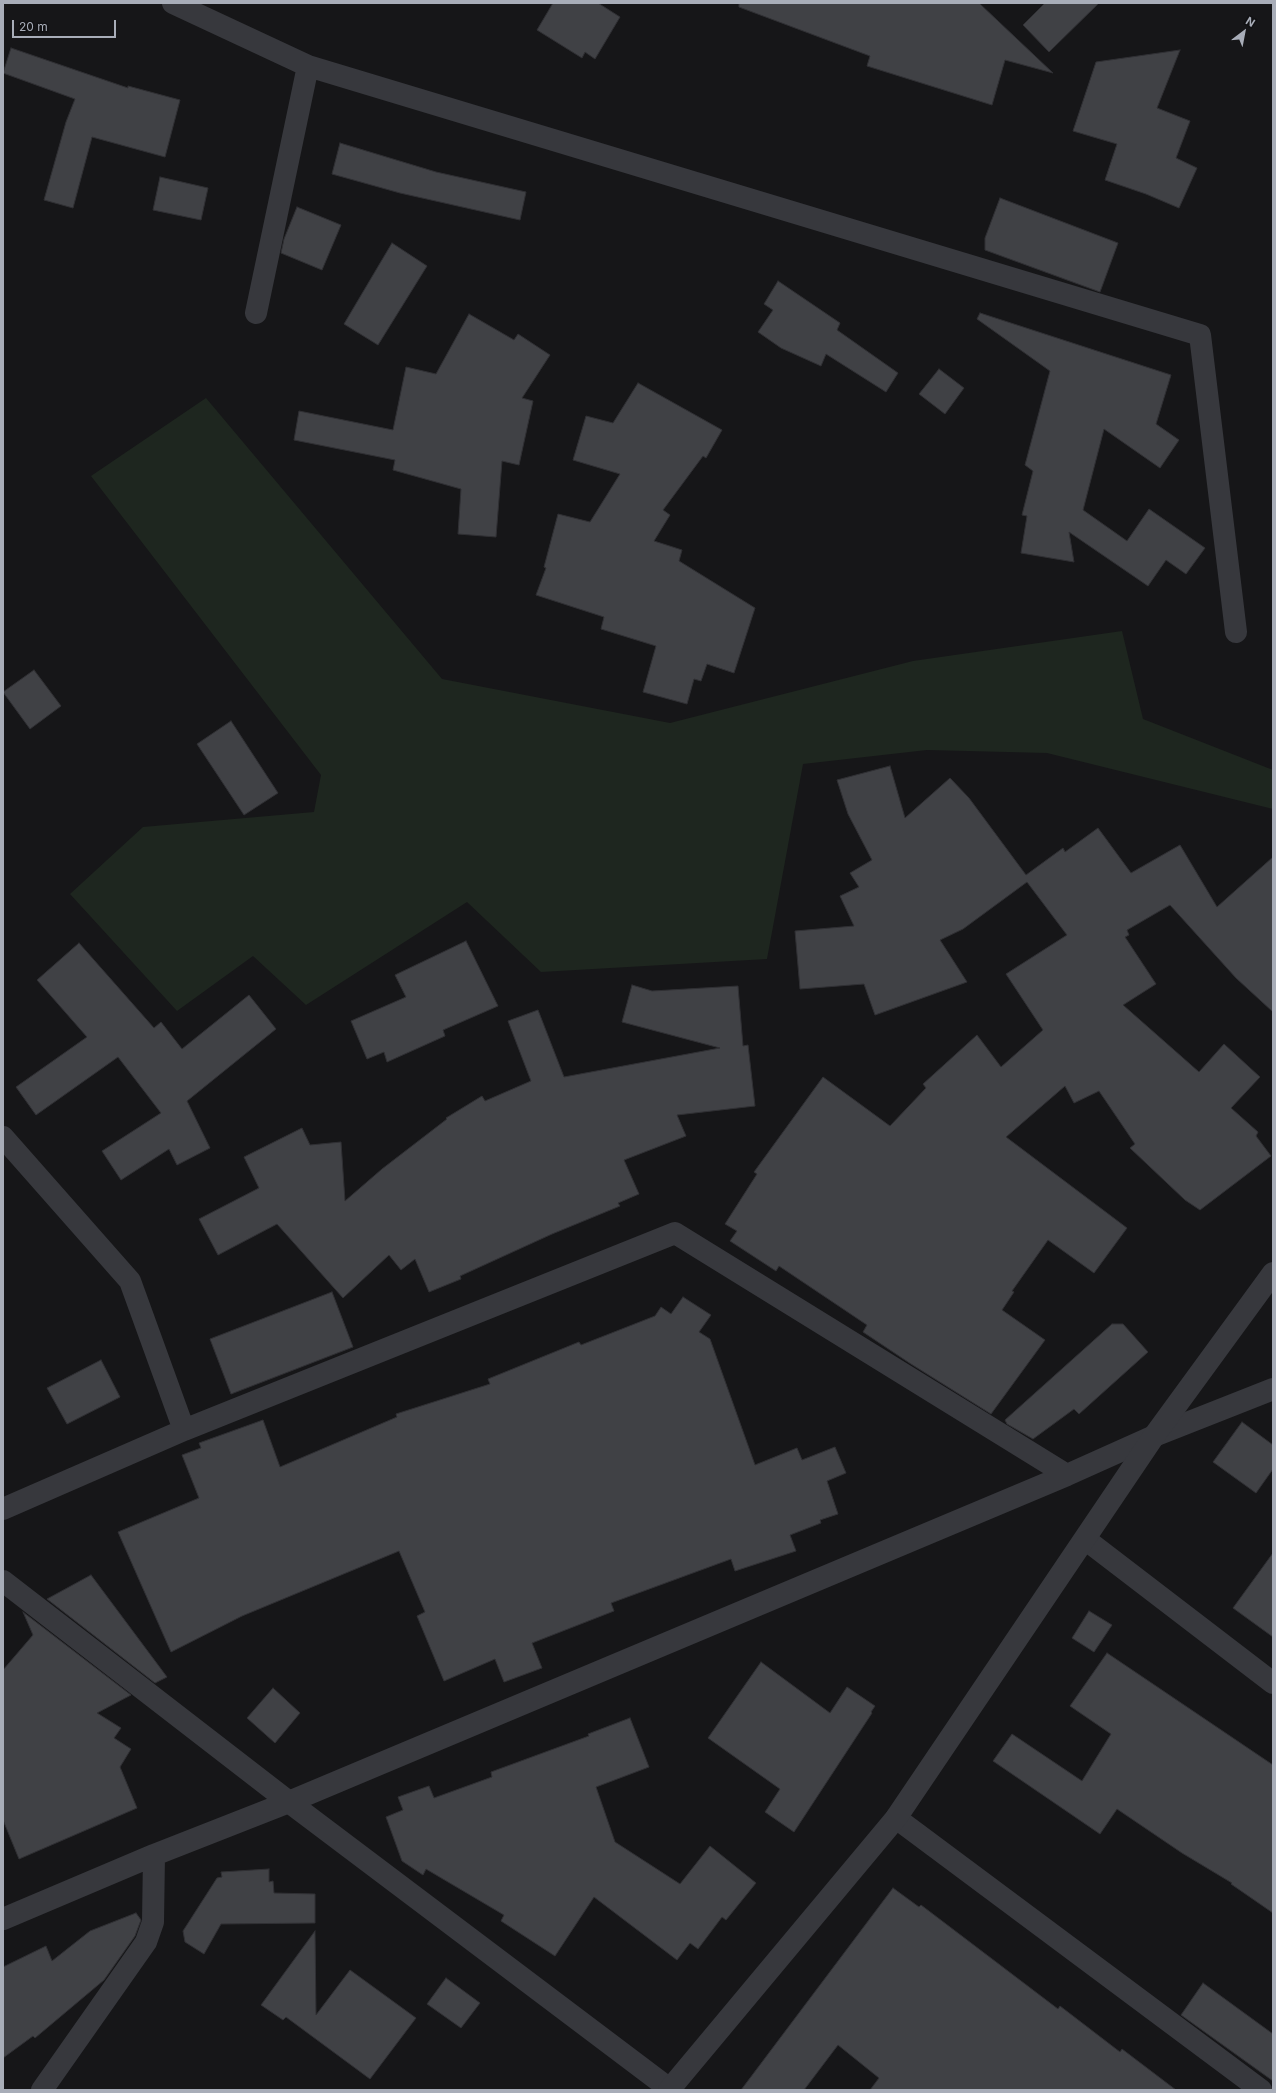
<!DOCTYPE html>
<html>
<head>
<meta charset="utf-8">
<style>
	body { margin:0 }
	#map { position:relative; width:1276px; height:2093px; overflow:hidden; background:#161618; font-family:Inter,sans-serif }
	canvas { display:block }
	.frame { position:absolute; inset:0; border:4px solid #a8adb8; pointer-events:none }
	.north { position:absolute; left:1224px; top:12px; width:40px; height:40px; -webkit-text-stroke:3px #111113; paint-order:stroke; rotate:32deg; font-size:11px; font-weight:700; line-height:16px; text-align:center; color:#a8adb8 }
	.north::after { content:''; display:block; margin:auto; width:14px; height:18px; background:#a8adb8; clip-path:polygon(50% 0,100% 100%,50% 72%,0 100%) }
	.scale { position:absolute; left:12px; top:20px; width:104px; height:18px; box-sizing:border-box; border:2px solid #a8adb8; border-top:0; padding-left:5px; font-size:12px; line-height:14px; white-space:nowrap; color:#a8adb8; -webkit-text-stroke:3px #111113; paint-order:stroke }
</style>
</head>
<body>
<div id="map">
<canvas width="1276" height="2093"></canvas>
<div class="frame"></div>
<div class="north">N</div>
<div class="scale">20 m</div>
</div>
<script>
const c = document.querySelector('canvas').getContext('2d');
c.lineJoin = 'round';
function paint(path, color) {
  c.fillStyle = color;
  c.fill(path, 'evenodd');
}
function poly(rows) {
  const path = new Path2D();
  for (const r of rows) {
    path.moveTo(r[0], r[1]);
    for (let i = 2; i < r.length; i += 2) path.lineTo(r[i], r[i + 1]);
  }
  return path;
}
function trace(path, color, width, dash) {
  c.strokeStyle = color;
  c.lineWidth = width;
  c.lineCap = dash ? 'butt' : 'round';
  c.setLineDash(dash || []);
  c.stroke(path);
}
paint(poly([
	[206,398,442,679,670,723,913,661,1122,631,1143,719,1273,770,1273,809,1047,753,927,750,803,764,767,959,541,972,467,902,306,1005,253,956,177,1011,70,894,143,827,314,812,321,775,91,476]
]), '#1e261f');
const building = poly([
	[553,3,598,3,620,17,595,59,585,52,582,58,537,30,553,3],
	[739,3,979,3,1053,73,1005,60,992,105,867,66,870,56,739,7,739,3],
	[1045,3,1099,3,1049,52,1023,25,1045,3],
	[11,48,128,88,128,86,180,100,165,157,92,137,73,208,44,200,66,122,75,99,3,73,11,48],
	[1180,50,1157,108,1190,121,1176,158,1197,168,1179,208,1146,194,1105,180,1117,144,1073,131,1096,62,1180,50],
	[340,143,436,172,526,192,520,220,400,193,332,174,340,143],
	[160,177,208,188,201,220,153,210,160,177],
	[1000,198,1118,243,1100,292,985,250,985,238,1000,198],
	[297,207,341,225,322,270,281,253,284,239,297,207],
	[392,243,427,266,378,345,344,324,392,243],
	[778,281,840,323,837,330,898,373,886,392,826,354,821,366,781,348,758,332,773,310,764,304,778,281],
	[980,313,1171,375,1156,424,1179,440,1160,468,1104,429,1083,510,1127,541,1149,509,1205,548,1186,574,1166,560,1148,586,1069,532,1074,562,1021,553,1027,516,1022,515,1033,471,1025,465,1050,371,977,319,980,313],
	[469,314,514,340,518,334,550,355,522,398,533,401,519,465,502,461,496,537,458,534,461,489,393,470,395,460,294,440,299,411,393,430,406,367,436,374,469,314],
	[939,369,964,388,945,414,919,394,939,369],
	[638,383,722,430,706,458,703,456,663,510,670,515,654,541,682,550,679,561,755,608,734,673,707,664,701,681,694,679,687,704,643,692,656,646,601,629,604,617,536,595,546,568,544,567,558,514,590,522,620,474,573,460,586,416,613,423,638,383],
	[34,670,61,706,30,729,3,692,34,670],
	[231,721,278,793,244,815,197,744,231,721],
	[890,766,905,818,950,778,969,798,1026,875,1063,848,1065,852,1098,828,1131,873,1180,845,1217,907,1273,857,1273,1012,1236,978,1170,905,1127,930,1129,935,1125,937,1156,984,1123,1005,1199,1072,1224,1044,1260,1077,1231,1108,1258,1132,1256,1136,1271,1156,1200,1210,1185,1200,1130,1148,1135,1144,1099,1091,1074,1103,1065,1086,1006,1137,1127,1228,1094,1273,1048,1240,1012,1291,1014,1292,1002,1310,1045,1340,991,1414,911,1364,863,1332,867,1325,779,1266,776,1271,730,1241,737,1231,725,1224,757,1174,754,1172,823,1077,890,1126,926,1088,923,1084,977,1035,1001,1067,1043,1030,1006,974,1067,935,1027,882,963,929,940,940,967,982,875,1015,864,984,800,989,795,931,854,926,840,896,859,887,850,873,872,860,848,814,837,780,890,766],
	[466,941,498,1006,443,1030,445,1036,387,1062,384,1052,367,1059,351,1021,406,997,395,975,466,941],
	[79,943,154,1028,161,1022,182,1049,249,995,276,1029,187,1101,210,1148,177,1165,169,1149,121,1180,102,1151,161,1113,118,1057,36,1115,16,1087,87,1037,37,980,79,943],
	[632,985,652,991,738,986,743,1046,748,1045,755,1106,677,1115,686,1136,624,1160,639,1194,618,1203,620,1206,552,1234,460,1276,461,1279,429,1292,415,1259,401,1270,389,1255,343,1298,277,1224,218,1255,199,1219,259,1188,244,1157,302,1128,310,1145,341,1142,345,1201,382,1169,447,1119,446,1118,482,1096,485,1101,531,1081,508,1021,538,1010,564,1077,720,1048,622,1022,632,985],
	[332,1292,353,1347,231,1394,210,1339,332,1292],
	[683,1297,711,1315,699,1332,710,1339,755,1465,797,1448,802,1460,835,1447,846,1473,827,1481,838,1514,820,1520,821,1523,790,1535,796,1551,735,1571,731,1559,611,1603,614,1611,532,1643,542,1668,504,1682,495,1659,444,1681,417,1616,425,1612,399,1551,242,1616,171,1652,118,1532,199,1498,182,1455,201,1448,199,1443,263,1420,280,1467,397,1417,396,1414,490,1384,488,1379,579,1342,581,1345,655,1316,661,1307,671,1314,683,1297],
	[1112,1324,1123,1324,1148,1352,1079,1414,1074,1409,1033,1439,1007,1424,1005,1420,1112,1324],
	[101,1360,120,1397,67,1424,47,1388,101,1360],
	[1242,1422,1273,1445,1273,1469,1256,1493,1213,1462,1242,1422],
	[1273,1553,1273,1637,1233,1608,1273,1553],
	[91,1575,167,1677,155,1683,47,1599,91,1575],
	[1089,1611,1112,1625,1094,1652,1072,1638,1089,1611],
	[23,1612,131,1695,97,1713,121,1728,114,1738,131,1749,120,1767,137,1808,19,1859,3,1820,3,1670,33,1635,23,1612],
	[1107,1653,1273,1765,1273,1913,1231,1884,1232,1883,1182,1853,1117,1809,1100,1834,993,1761,1012,1734,1082,1781,1111,1734,1070,1706,1107,1653],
	[761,1662,830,1713,847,1687,875,1706,871,1712,872,1713,794,1832,765,1812,780,1789,708,1738,761,1662],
	[273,1688,300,1713,275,1743,247,1718,273,1688],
	[630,1718,649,1767,596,1787,615,1842,680,1884,710,1846,756,1883,726,1920,722,1917,698,1949,690,1943,677,1960,594,1897,555,1956,501,1921,504,1915,426,1869,423,1875,402,1861,386,1817,403,1810,398,1797,429,1786,434,1798,492,1777,491,1772,589,1736,588,1734,630,1718],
	[269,1869,269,1882,273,1881,274,1893,315,1894,315,1923,221,1924,204,1954,185,1942,183,1931,217,1878,222,1877,221,1872,269,1869],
	[893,1888,919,1907,921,1905,1058,2009,1060,2006,1120,2052,1122,2049,1176,2090,870,2090,879,2078,838,2045,804,2090,741,2090,893,1888],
	[136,1913,141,1920,135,1936,104,1980,35,2038,33,2036,3,2058,3,1967,46,1946,52,1961,90,1931,136,1913],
	[315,1931,316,2015,350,1970,416,2018,370,2079,286,2017,283,2020,261,2005,315,1931],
	[446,1978,480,2003,461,2028,427,2004,446,1978],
	[1203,1983,1273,2034,1273,2081,1181,2015,1203,1983]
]);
paint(building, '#404145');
trace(building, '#303034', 1);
trace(poly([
	[173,3,308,66,256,313],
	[308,66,1200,335,1236,632],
	[3,1137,130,1281,184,1430],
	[3,1509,184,1430,675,1233,1067,1475],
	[1085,1539,1273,1683],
	[3,1581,289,1802,671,2090],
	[896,1818,1261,2090],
	[3,1919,154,1855,289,1802,1067,1475,1154,1436,1273,1389],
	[42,2090,146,1942,153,1922,154,1855]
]), '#37383d', 22);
trace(poly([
	[669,2090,896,1818,1154,1436,1273,1273]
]), '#37383d', 22);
</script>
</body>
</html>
